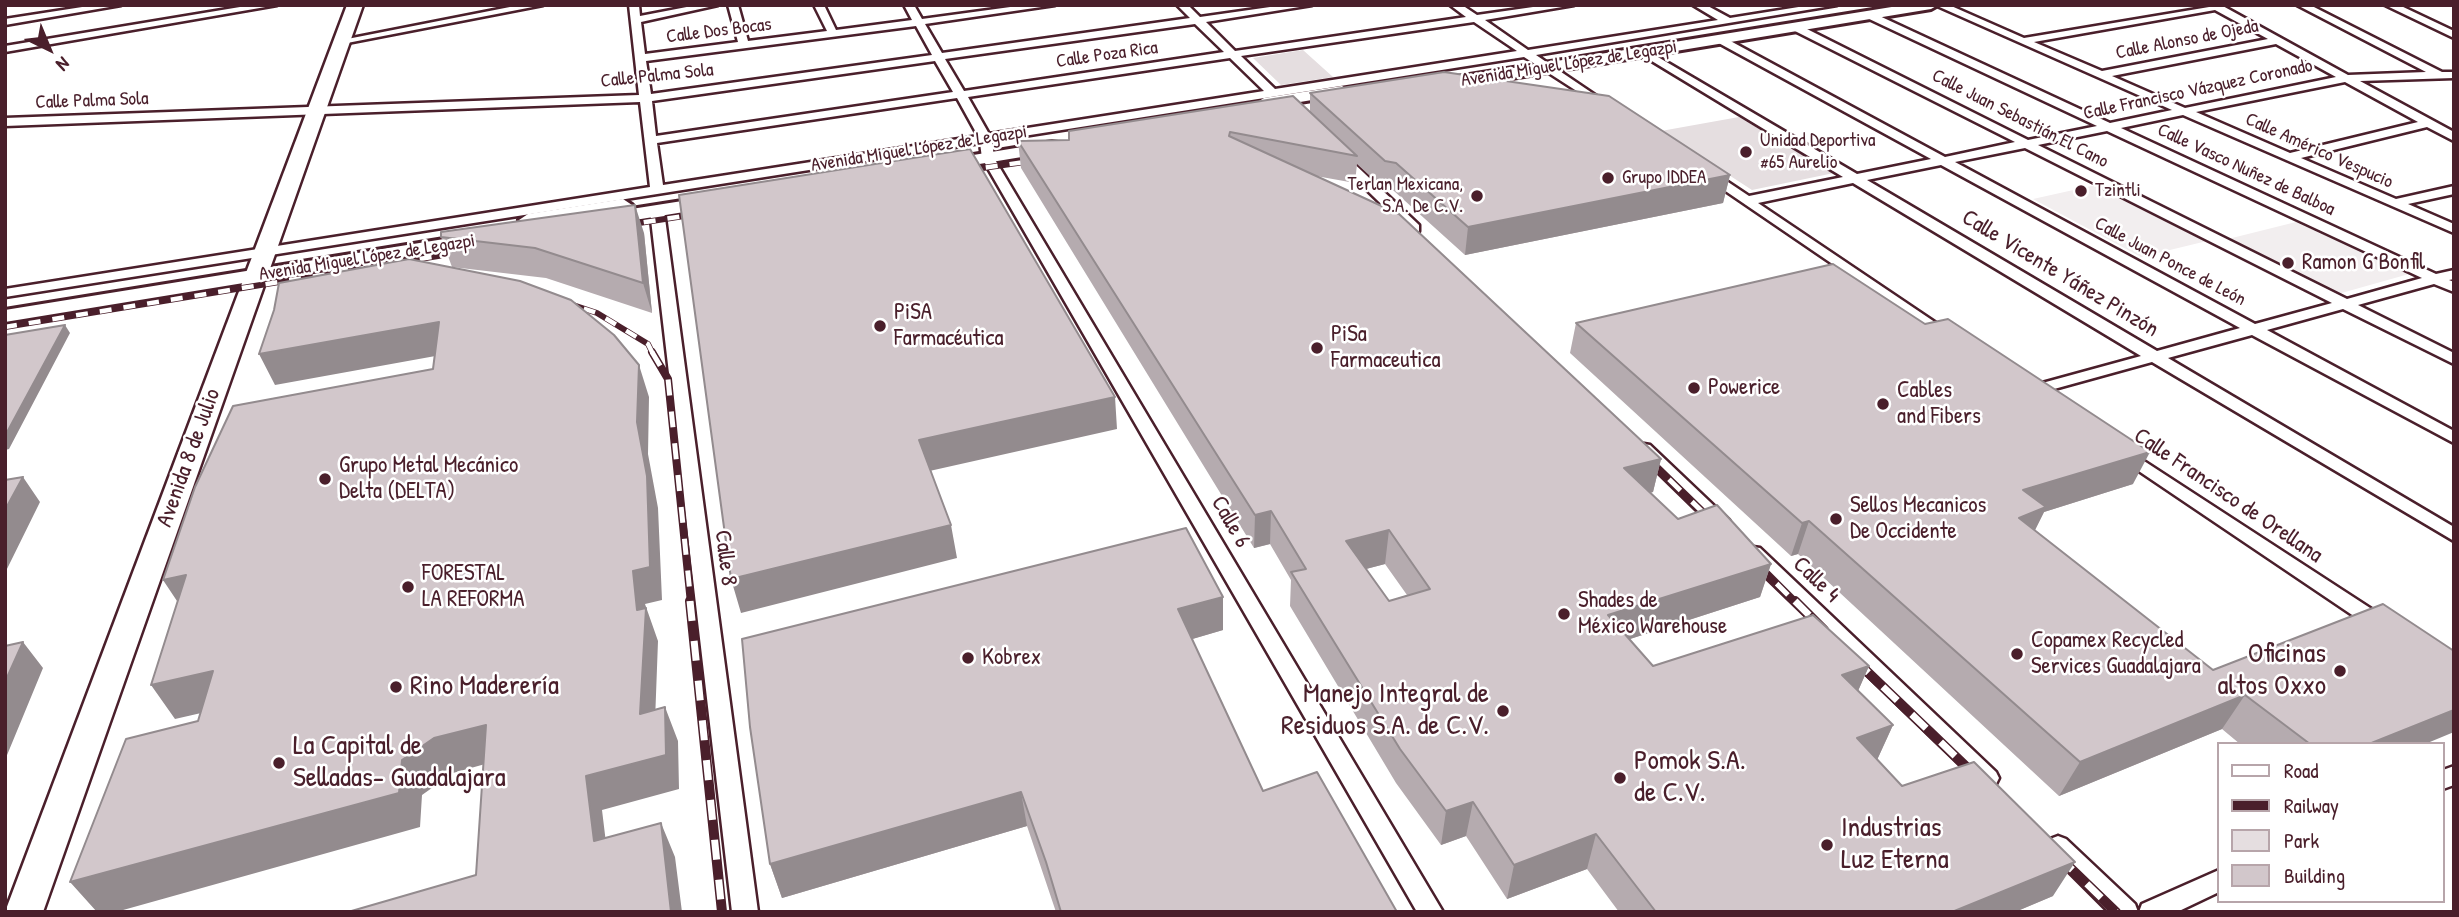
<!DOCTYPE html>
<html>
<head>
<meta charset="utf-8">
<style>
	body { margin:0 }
	#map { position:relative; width:2459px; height:917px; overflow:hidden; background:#fff; font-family:"Patrick Hand",sans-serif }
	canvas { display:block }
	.frame { position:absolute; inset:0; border:7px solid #4a1f2b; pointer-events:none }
	.legend { position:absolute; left:2217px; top:742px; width:228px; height:161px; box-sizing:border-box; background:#fff; border:2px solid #b7a5aa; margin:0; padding:9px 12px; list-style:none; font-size:21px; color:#4a1f2b }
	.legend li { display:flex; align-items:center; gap:14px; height:35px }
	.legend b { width:35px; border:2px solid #b7a5aa }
	.north { position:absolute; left:14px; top:14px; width:70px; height:70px; -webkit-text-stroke:5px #fff; paint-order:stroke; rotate:137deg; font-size:19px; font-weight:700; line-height:28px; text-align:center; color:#4a1f2b }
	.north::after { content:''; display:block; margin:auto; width:24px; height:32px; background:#4a1f2b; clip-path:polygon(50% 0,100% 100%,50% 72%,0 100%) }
</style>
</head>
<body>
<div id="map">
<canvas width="2459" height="917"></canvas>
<div class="frame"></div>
<ul class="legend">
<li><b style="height:9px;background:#fff"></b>Road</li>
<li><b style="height:9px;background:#4a1f2b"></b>Railway</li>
<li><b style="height:19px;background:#e5dee0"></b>Park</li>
<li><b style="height:19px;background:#d2c7cb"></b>Building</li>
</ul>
<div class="north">N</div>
</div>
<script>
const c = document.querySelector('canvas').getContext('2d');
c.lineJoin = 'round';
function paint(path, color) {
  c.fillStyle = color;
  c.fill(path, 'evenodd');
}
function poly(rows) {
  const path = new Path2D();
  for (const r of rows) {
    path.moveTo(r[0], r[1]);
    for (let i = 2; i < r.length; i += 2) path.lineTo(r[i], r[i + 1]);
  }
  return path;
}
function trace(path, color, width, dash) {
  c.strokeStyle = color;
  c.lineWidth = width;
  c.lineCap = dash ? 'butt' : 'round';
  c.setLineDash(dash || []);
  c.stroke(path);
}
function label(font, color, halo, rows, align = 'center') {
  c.font = font + ' "Patrick Hand",sans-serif';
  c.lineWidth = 5;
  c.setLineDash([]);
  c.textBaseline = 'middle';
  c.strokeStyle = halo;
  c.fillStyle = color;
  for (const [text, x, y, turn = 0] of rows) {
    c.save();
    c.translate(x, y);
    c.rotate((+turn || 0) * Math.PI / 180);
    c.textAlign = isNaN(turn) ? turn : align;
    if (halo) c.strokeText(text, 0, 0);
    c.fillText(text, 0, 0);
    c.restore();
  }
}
paint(poly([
	[2096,185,2207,241,2141,257,2033,199],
	[2296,222,2409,274,2338,294,2228,239]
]), '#f2eeef');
paint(poly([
	[1303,50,1333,77,1281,85,1253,58],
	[1739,117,1834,173,1752,190,1661,131]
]), '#e5dee0');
const street = poly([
	[95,5,121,5,5,25,5,19,95,5],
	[252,5,277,5,5,52,5,46,252,5],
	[520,5,543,5,342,44,337,41,520,5],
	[629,5,639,5,640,16,697,5,718,5,641,22,645,54,738,42,728,5,738,5,748,41,827,31,814,5,824,5,836,30,912,20,904,5,914,5,922,19,1025,5,1055,5,925,24,942,53,1190,18,1177,5,1188,5,1200,17,1284,5,1312,5,1206,22,1235,51,1466,17,1450,5,1462,5,1477,15,1547,5,1574,5,1485,20,1528,50,1718,20,1693,5,1706,5,1730,18,1811,5,1837,5,1536,55,1607,103,1607,107,1603,108,1524,57,992,141,994,158,1443,912,1417,912,982,158,980,143,5,297,5,289,650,187,640,102,5,126,5,118,639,95,629,5],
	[1474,22,1517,51,1275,89,1241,56,1474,22],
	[1195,24,1224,52,964,91,945,59,1195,24],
	[916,26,932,55,651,94,646,61,916,26],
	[1230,58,1264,91,989,134,968,97,1230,58],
	[935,61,953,92,656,136,652,101,935,61],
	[957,98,978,136,663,185,657,143,957,98],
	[1935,5,1949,5,2024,38,2221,5,2348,75,2426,72,2297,5,2310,5,2442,72,2454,72,2454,78,2360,81,2454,132,2454,141,2427,127,2301,158,2396,199,2454,186,2454,194,2408,204,2454,224,2454,233,2183,115,2121,128,2436,274,2454,270,2454,279,2449,280,2454,282,2454,292,2434,284,2358,305,2454,353,2454,364,2343,309,2267,330,2454,431,2454,443,2252,335,2168,358,2454,527,2454,541,2152,362,2036,394,2024,394,2022,391,2024,388,2141,356,1853,183,1758,203,1957,337,1949,342,1944,340,1702,175,1708,171,1713,172,1749,196,1843,177,1637,52,1646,50,1857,174,1931,159,1715,41,1715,37,1723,37,1945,157,2015,142,1791,29,1791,25,1799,25,2028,140,2097,126,1865,17,1865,13,1873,13,2110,123,2172,110,1935,5],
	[2215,10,2268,39,2102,71,2034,42,2215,10],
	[2276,44,2336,77,2185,108,2112,76,2276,44],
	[2345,82,2418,122,2290,153,2196,112,2345,82],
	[2107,131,2422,278,2347,299,2038,145,2107,131],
	[2025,148,2332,303,2255,324,1955,162,2025,148],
	[1941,165,2240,328,2157,351,1867,180,1941,165],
	[2385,5,2399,5,2454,31,2454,38,2385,5],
	[1341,154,1345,155,1419,225,1419,231,1409,231,1337,161,1337,155,1341,154],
	[657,207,664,211,758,912,732,912,650,211,657,207],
	[1644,444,1650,445,1729,520,1731,524,1729,528,1715,528,1638,453,1635,449,1638,445,1644,444],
	[2124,448,2387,619,2390,624,2387,629,2380,631,2373,629,2118,457,2115,453,2124,448],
	[1753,547,1760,548,1996,772,1999,778,1996,784,1988,787,1980,784,1746,558,1743,553,1746,548,1753,547],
	[2454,766,2454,785,2443,789,2443,770,2454,766],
	[2058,836,2066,839,2135,904,2138,912,2109,912,2050,853,2046,846,2050,839,2058,836],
	[2219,870,2219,892,2177,912,2139,912,2142,904,2219,870]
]);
const secondary = poly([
	[1904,5,1938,5,1931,9,1451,88,1443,83,1451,78,1904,5],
	[1342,86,1350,91,1348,94,1264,108,1256,103,1264,98,1342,86],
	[1052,142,1058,143,1061,147,1058,151,943,170,934,165,943,160,1052,142],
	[714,196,723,202,721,206,604,225,595,219,601,214,528,226,519,220,528,214,623,199,632,205,625,210,714,196],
	[475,234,482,236,485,240,482,244,5,322,5,310,475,234]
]);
const primary = poly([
	[347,5,363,5,43,912,5,912,347,5]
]);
trace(street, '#4a1f2b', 5);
trace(secondary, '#4a1f2b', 6);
trace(primary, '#4a1f2b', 5);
paint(street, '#fff');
paint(secondary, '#fff');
paint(primary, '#fff');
const railFar2 = poly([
	[962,171,1038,160],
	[620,226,703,213],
	[396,263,468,251],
	[561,301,597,313,648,344,653,354],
	[5,327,364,268]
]);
const railFar1 = poly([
	[652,352,668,379,691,603],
	[1646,457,1716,525],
	[1754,561,1796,603]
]);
const rail = poly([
	[690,601,722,912],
	[1795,601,1824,630],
	[1854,659,1978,778],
	[2058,856,2116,912]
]);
trace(railFar2, '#4a1f2b', 6);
trace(railFar1, '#4a1f2b', 8);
trace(rail, '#4a1f2b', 10);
trace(railFar2, '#fff', 4.5, [12]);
trace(railFar1, '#fff', 5, [16]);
trace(rail, '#fff', 7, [20]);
paint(poly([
	[1310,93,1730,175,1723,203,1465,255,1394,191,1383,188,1357,164,1355,183,1316,176,1661,459,1653,492,1650,493,1678,519,1771,564,1760,597,1630,639,1653,666,1869,666,1858,691,1893,725,1877,760,1902,786,2053,896,2015,912,1619,912,1587,869,1507,899,1466,836,1441,845,1396,783,1290,606,1291,580,1270,544,1254,548,1021,168,1018,141,1069,140,1310,111],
	[1385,564,1407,595,1389,601,1366,569],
	[644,233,652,313,546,278,452,267,441,237],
	[1576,323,2133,484,2044,512,2035,530,2213,670,2425,744,2240,744,2222,729,2059,796,1798,554,1791,556,1570,353],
	[1223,630,1192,639,1263,791,1397,912,1056,912,1027,826,782,898,770,864,742,639]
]), '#b5abaf');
paint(poly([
	[1730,175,1723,203,1465,255,1468,227],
	[635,205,644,233,652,313,643,283],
	[439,322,452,353,275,385,259,354],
	[65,325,70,333,9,449,5,450,5,436],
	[639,365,649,397,648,454,658,508,662,600,645,604,658,641,654,748,640,714,637,610,633,571],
	[1115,397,1117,429,925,472,919,440],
	[2150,452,2133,484,2044,512,2030,540,2008,523,2023,490],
	[1661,459,1653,492,1616,501,1624,468],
	[23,477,40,502,5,573,5,510],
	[1271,511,1270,544,1254,548,1255,515],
	[1809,521,1798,554,1791,556,1802,523],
	[951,525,957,558,741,613,731,579],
	[1389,530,1385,564,1343,575,1346,541],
	[1771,564,1760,597,1599,649,1608,615],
	[186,575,185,613,163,580],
	[1223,597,1223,630,1179,643,1178,609],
	[23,642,43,668,5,760,5,682],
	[1869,666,1854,700,1842,675],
	[213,671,236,705,175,719,151,685],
	[2245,695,2222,729,2059,796,2080,762],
	[665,707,678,741,679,789,602,810,610,876,594,841,586,776],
	[2454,710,2454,732,2425,744,2369,744],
	[486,725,503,759,453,773,422,795,420,827,116,912,97,912,70,882,402,760,434,738],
	[1893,725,1877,760,1857,738],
	[1021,792,1027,826,782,898,770,864],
	[1473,802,1466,836,1441,845,1446,811],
	[661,823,675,857,682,912,671,912],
	[1596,834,1587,869,1507,899,1514,865],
	[2075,862,2053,896,2015,912,1952,912]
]), '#938b8e');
const building = poly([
	[1444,72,1609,96,1730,175,1468,227,1396,163,1385,161,1310,93,1444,72],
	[1293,96,1357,156,1230,132,1229,136,1399,214,1661,459,1624,468,1678,519,1717,505,1771,564,1608,615,1653,666,1813,615,1869,666,1842,675,1893,725,1857,738,1902,786,1974,762,2075,862,1952,912,1656,912,1596,834,1514,865,1473,802,1446,811,1400,749,1291,572,1306,569,1271,511,1255,515,1018,141,1069,140,1069,131,1293,96],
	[1389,530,1430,589,1389,601,1346,541,1389,530],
	[970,149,1115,397,919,440,951,525,731,579,679,195,970,149],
	[635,205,643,283,535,248,441,237,441,232,635,205],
	[409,259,520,281,571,300,614,335,639,365,637,422,647,476,650,567,633,571,637,610,646,608,640,714,665,707,666,755,586,776,594,841,661,823,671,912,348,912,476,875,486,725,434,738,402,760,399,793,70,882,126,739,198,721,213,671,151,685,186,575,163,580,195,487,233,406,433,369,439,322,259,354,274,310,279,283,409,259],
	[1833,264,1925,324,1948,319,2150,452,2023,490,2046,507,2019,518,2213,670,2383,604,2454,651,2454,710,2369,744,2310,744,2245,695,2080,762,1809,521,1802,523,1576,323,1833,264],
	[65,325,5,436,5,335,65,325],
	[23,477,5,510,5,480,23,477],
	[1186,528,1223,597,1178,609,1263,791,1317,772,1397,912,1061,912,1046,862,1021,792,770,864,750,727,742,639,1186,528],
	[23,642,5,682,5,646,23,642]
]);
paint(building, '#d2c7cb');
trace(building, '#938b8e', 2);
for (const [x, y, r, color] of [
	[1746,152,7,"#4a1f2b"],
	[1608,178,7,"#4a1f2b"],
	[2081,191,7,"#4a1f2b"],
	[1477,196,7,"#4a1f2b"],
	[2288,263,7,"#4a1f2b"],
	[880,326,7,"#4a1f2b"],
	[1317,348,7,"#4a1f2b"],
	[1694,388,7,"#4a1f2b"],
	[1883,404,7,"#4a1f2b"],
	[325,479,7,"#4a1f2b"],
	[1836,519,7,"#4a1f2b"],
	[408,587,7,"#4a1f2b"],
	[1564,614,7,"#4a1f2b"],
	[2017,654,7,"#4a1f2b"],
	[968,658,7,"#4a1f2b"],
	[2340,671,7,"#4a1f2b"],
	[396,687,7,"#4a1f2b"],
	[1503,711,7,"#4a1f2b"],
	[279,763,7,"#4a1f2b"],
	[1620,778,7,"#4a1f2b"],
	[1827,845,7,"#4a1f2b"]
]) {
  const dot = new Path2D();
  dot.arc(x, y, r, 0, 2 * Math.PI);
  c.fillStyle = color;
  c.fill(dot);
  trace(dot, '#fff', 2.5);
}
label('19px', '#4a1f2b', '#fff', [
	["Calle Dos Bocas",719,31,-7],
	["Calle Alonso de Ojeda",2187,40,-11],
	["Calle Poza Rica",1107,55,-8],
	["Avenida Miguel López de Legazpi",1569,64,-9],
	["Calle Palma Sola",657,76,-6],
	["Calle Francisco Vázquez Coronado",2198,90,-12],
	["Calle Palma Sola",92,101,-2],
	["Calle Juan Sebastián El Cano",2020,119,27],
	["Avenida Miguel López de Legazpi",919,149,-9],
	["Calle Américo Vespucio",2319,151,24],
	["Calle Vasco Nuñez de Balboa",2246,170,25],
	["Avenida Miguel López de Legazpi",367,258,-9],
	["Calle Juan Ponce de León",2170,262,28]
]);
label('19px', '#4a1f2b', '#fff', [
	["Unidad Deportiva",1760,141],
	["#65 Aurelio",1760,163],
	["Grupo IDDEA",1622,178],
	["Terlan Mexicana,",1463,185,"right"],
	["S.A. De C.V.",1463,207,"right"],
	["Tzintli",2095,191]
], 'left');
label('23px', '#4a1f2b', '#fff', [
	["Ramon G Bonfil",2302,263],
	["PiSA",894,313],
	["Farmacéutica",894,339],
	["PiSa",1331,335],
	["Farmaceutica",1331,361],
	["Powerice",1708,388],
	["Cables",1897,391],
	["and Fibers",1897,417],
	["Grupo Metal Mecánico",339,466],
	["Delta (DELTA)",339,492],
	["Sellos Mecanicos",1850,506],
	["De Occidente",1850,532],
	["FORESTAL",422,574],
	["LA REFORMA",422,600],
	["Shades de",1578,601],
	["México Warehouse",1578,627],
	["Copamex Recycled",2031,641],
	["Services Guadalajara",2031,667],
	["Kobrex",982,658]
], 'left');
label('23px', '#4a1f2b', '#fff', [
	["Calle Vicente Yáñez Pinzón",2060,274,31],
	["Avenida 8 de Julio",189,458,-70],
	["Calle Francisco de Orellana",2228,496,34],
	["Calle 6",1230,522,60],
	["Calle 8",725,558,83],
	["Calle 4",1816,580,44]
]);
label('28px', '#4a1f2b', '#fff', [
	["Oficinas",2326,655,"right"],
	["altos Oxxo",2326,687,"right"],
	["Rino Maderería",410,687],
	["Manejo Integral de",1489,695,"right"],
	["Residuos S.A. de C.V.",1489,727,"right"],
	["La Capital de",293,747],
	["Selladas- Guadalajara",293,779],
	["Pomok S.A.",1634,762],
	["de C.V.",1634,794],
	["Industrias",1841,829],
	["Luz Eterna",1841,861]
], 'left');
</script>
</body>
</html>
